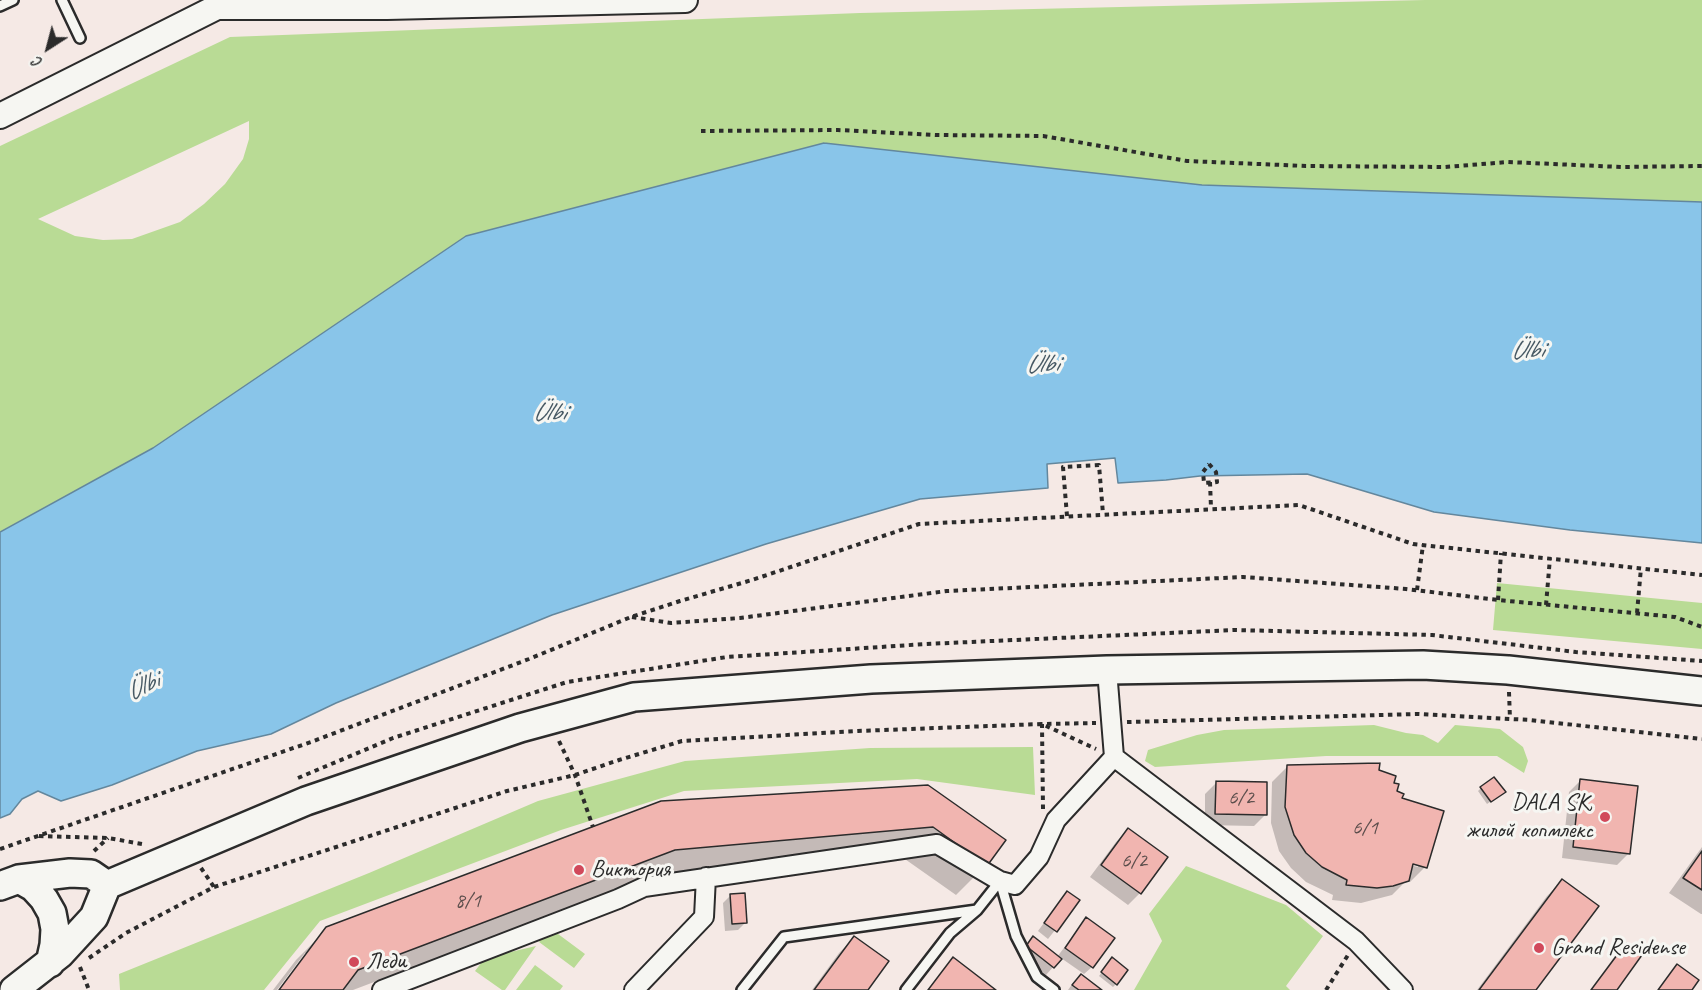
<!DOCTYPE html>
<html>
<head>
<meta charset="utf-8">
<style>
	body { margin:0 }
	#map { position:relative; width:1702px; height:990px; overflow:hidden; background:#f5e9e5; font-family:Caveat,sans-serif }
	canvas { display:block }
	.north { position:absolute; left:18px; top:18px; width:60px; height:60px; -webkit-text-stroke:4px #f6f6f2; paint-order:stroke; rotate:216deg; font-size:16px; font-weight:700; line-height:24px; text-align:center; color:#2b2b2b }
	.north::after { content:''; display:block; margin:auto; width:21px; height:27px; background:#2b2b2b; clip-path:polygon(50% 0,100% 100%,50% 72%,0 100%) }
</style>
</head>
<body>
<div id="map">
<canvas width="1702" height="990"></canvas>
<div class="north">С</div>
</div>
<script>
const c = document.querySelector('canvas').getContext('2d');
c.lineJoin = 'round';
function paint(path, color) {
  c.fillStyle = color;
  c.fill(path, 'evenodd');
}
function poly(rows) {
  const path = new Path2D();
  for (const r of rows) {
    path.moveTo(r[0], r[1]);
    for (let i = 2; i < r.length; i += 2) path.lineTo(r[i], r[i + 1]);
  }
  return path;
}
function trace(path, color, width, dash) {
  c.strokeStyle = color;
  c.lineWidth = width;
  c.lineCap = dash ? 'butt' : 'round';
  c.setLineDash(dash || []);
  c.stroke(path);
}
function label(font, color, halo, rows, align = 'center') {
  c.font = font + ' Caveat,sans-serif';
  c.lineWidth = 6;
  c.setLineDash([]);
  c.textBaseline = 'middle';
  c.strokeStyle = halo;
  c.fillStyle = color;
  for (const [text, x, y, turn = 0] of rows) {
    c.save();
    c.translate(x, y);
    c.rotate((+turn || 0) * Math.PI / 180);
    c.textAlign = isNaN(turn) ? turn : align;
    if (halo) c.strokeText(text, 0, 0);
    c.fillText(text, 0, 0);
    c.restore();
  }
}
paint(poly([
	[1425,0,1702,0,1702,202,1202,185,824,143,153,448,0,532,0,146,230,37,860,13],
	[249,121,249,139,243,159,225,184,204,204,180,222,132,239,103,240,75,236,38,219],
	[1497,583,1702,603,1702,649,1493,630],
	[1374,725,1406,733,1423,735,1438,743,1455,725,1500,729,1523,747,1528,761,1524,773,1497,756,1326,756,1155,767,1145,761,1148,750,1197,735,1224,730],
	[1033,747,1035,795,917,779,684,791,561,830,320,921,264,990,120,990,119,974,369,873,538,801,685,761,870,748],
	[1186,866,1286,905,1323,936,1286,986,1290,990,1134,990,1162,941,1149,914],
	[550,928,585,954,574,968,539,942],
	[536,946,505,990,502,990,475,971,485,958],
	[535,965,563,986,560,990,516,990]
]), '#b9db95');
const water = poly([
	[824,143,1202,185,1702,202,1702,543,1570,530,1434,512,1307,474,1200,476,1166,480,1118,483,1115,458,1047,464,1048,488,920,499,766,544,552,615,336,703,271,734,197,751,112,785,61,801,38,791,22,799,10,814,0,818,0,532,153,448,466,236,824,143]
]);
paint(water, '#89c5e9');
trace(water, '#63879d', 1.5);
paint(poly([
	[1288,766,1377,771,1393,784,1425,867,1410,882,1406,881,1392,895,1361,903,1332,900,1333,895,1306,882,1291,868,1279,851,1271,823,1272,782],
	[1406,864,1418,864,1418,867],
	[1581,780,1628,854,1617,865,1562,858,1569,792],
	[1216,783,1266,814,1254,826,1205,825,1205,794],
	[928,786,986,865,956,895,902,857,643,880,353,990,281,990,309,953,305,953,277,990,273,990,296,960,327,929],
	[1481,788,1500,795,1487,804,1478,791],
	[1128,830,1166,858,1140,893,1128,905,1090,877,1116,842],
	[1702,847,1702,914,1701,914,1669,893],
	[1562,881,1534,990,1477,990,1547,896],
	[731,895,745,923,738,930,725,931,723,903],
	[1060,901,1078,901,1048,939,1038,931],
	[1086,919,1092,967,1084,974,1061,958,1046,975,1019,954,1033,938,1057,957],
	[854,938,866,990,812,990,839,953],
	[1626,945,1615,990,1590,990,1615,956],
	[953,959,993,990,927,990],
	[1109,963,1116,984,1113,987,1099,976],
	[1073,983,1099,990,1068,990]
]), '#0003');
const building = poly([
	[1380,763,1379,770,1396,776,1394,783,1399,784,1397,791,1404,794,1402,798,1444,811,1427,868,1413,864,1409,881,1393,886,1377,888,1346,885,1347,880,1322,867,1306,853,1294,835,1285,807,1287,765,1380,763],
	[1494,777,1506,792,1491,802,1480,787,1494,777],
	[1580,779,1638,786,1630,854,1573,847,1580,779],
	[1216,781,1267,782,1267,815,1215,814,1216,781],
	[928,785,1006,840,987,866,933,827,675,850,358,970,343,990,279,990,326,927,661,801,928,785],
	[1128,828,1168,857,1141,894,1101,865,1128,828],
	[1702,851,1702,890,1683,878,1702,851],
	[1562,879,1599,906,1536,990,1479,990,1562,879],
	[1067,891,1080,900,1057,932,1044,923,1067,891],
	[745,893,747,923,732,924,730,894,745,893],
	[1086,917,1115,938,1093,968,1065,948,1086,917],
	[854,936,889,961,868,990,814,990,854,936],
	[1033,936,1062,959,1054,968,1026,946,1033,936],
	[1626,943,1642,955,1617,990,1591,990,1626,943],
	[953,957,996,990,928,990,953,957],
	[1112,957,1128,970,1117,985,1101,972,1112,957],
	[1677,964,1699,980,1692,990,1658,990,1677,964],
	[1081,974,1102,990,1079,990,1072,985,1081,974]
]);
paint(building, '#f1b5b0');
trace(building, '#2b2b2b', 1.5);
const service = poly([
	[62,0,80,38],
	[0,6,13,0],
	[1000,881,1016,936,1037,977,1054,990],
	[742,990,784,937,977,910],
	[906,990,950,933,977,910,1000,881]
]);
const minor = poly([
	[1107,670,1114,757,1356,941,1403,990],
	[382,990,618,899,644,887,937,844,1000,881,1015,885,1039,857,1056,820,1114,757],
	[634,990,704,917,706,877]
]);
const tertiary = poly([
	[0,116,217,7,387,7,685,0]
]);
const secondary = poly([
	[19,879,33,887,44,899,52,913,55,929,54,945,50,963],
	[0,886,19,879,70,873,91,874,107,885,306,801,520,728,634,697,871,679,1107,670,1423,665,1508,670,1702,691],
	[14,990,60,954,94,917,107,885]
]);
trace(service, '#2b2b2b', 14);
trace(minor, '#2b2b2b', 22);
trace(tertiary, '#2b2b2b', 28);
trace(secondary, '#2b2b2b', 32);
trace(poly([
	[701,131,838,130,935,135,1043,136,1187,161,1306,166,1445,167,1508,162,1621,167,1702,166],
	[1209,464,1216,472,1217,482,1204,483,1203,472,1209,464],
	[1210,482,1211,508],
	[1067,516,1063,467,1099,465,1103,514],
	[1417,590,1423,545],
	[1498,600,1501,553],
	[1546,605,1550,558],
	[1637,613,1641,568],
	[632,617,671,623,740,618,947,591,1243,577,1406,589,1498,600,1675,617,1702,627],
	[1509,692,1510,719],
	[1127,722,1418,714,1530,720,1702,739],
	[559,741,575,775,593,827],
	[298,778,393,738,567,682,727,657,926,644,1235,630,1432,635,1576,652,1702,661],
	[1043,809,1042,724,1096,723],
	[39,836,108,838,142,844,145,842],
	[0,849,311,742,529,659,631,617,680,601,752,580,919,524,1299,505,1413,544,1702,575],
	[94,851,108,838],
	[201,868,214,887],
	[89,958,126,933,214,887,507,791,575,775,619,760,682,741,858,731,1042,724,1096,749],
	[80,967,89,990],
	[1326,990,1348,955]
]), '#2b2b2b', 4, [4.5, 4.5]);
trace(service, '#f6f6f2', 9);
trace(minor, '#f6f6f2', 18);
trace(tertiary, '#f6f6f2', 24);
trace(secondary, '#f6f6f2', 27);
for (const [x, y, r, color] of [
	[1605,817,6,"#d1495b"],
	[579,870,6,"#d1495b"],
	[1539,948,6,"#d1495b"],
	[354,962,6,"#d1495b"]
]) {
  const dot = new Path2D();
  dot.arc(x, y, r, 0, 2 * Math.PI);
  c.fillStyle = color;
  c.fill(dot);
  trace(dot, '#f6f6f2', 2);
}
label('21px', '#5c4e4c', null, [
	["6/2",1241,798],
	["6/1",1365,828],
	["6/2",1134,861],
	["8/1",468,901]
]);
label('24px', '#2b2b2b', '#f6f6f2', [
	["DALA SK,",1593,803,"right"],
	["жилой копмлекс",1593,831,"right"],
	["Виктория",591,870],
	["Grand Residense",1551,948],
	["Леди",366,962]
], 'left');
label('italic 26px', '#475964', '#f6f6f2', [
	["Ülbi",1527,351,-2],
	["Ülbi",1042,365,-2],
	["Ülbi",549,413],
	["Ülbi",143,687,-26]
]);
</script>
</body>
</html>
